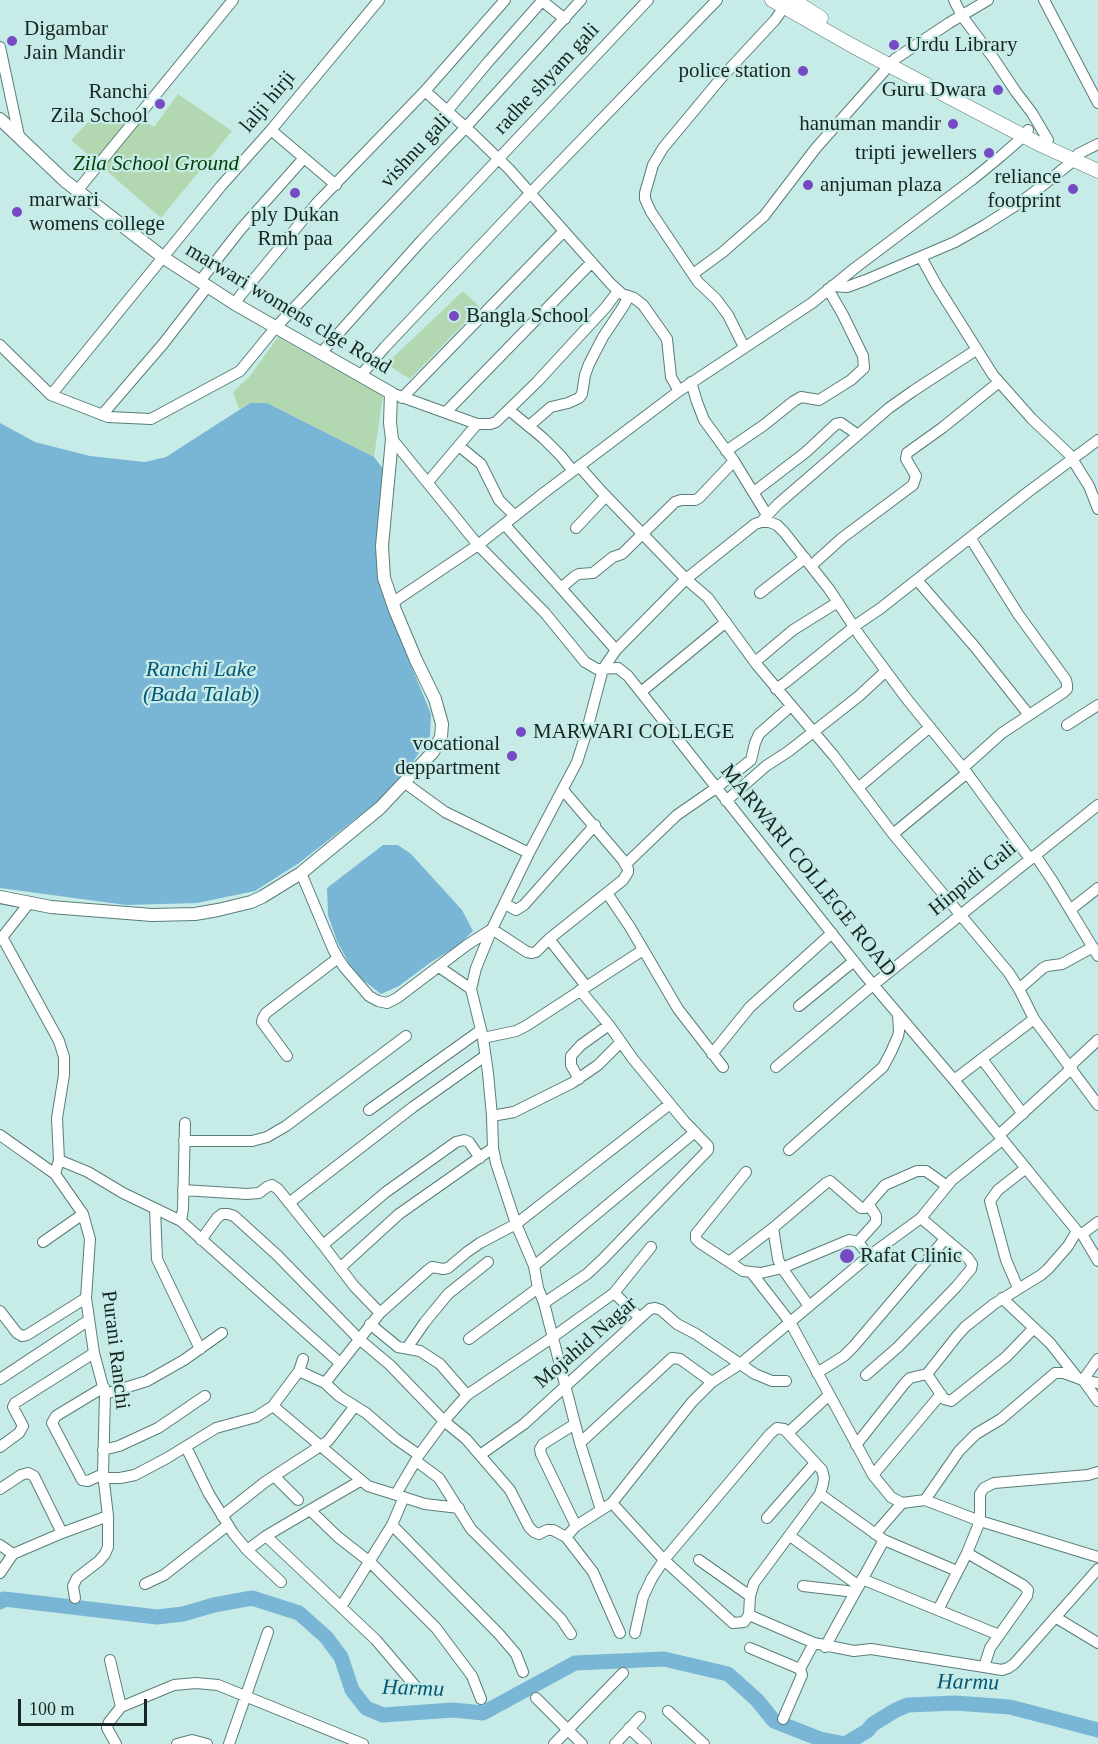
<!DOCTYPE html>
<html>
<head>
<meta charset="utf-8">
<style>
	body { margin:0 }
	#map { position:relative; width:1098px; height:1744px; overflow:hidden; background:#c7ece8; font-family:"Times New Roman",serif }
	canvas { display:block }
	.scale { position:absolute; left:18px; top:1699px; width:129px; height:27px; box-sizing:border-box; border:3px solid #172624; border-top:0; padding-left:8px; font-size:18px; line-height:21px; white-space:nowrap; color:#172624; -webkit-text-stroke:4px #c7ece8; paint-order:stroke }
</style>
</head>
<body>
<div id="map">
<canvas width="1098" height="1744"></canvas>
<div class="scale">100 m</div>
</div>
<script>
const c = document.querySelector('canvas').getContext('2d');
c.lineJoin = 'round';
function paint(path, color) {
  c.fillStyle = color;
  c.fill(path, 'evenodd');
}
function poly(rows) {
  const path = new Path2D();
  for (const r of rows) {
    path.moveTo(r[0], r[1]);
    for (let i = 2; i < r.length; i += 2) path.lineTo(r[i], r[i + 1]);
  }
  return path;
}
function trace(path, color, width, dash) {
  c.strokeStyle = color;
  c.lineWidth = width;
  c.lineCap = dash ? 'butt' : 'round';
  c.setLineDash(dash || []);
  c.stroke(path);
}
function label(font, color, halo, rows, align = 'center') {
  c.font = font + ' "Times New Roman",serif';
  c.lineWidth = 4.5;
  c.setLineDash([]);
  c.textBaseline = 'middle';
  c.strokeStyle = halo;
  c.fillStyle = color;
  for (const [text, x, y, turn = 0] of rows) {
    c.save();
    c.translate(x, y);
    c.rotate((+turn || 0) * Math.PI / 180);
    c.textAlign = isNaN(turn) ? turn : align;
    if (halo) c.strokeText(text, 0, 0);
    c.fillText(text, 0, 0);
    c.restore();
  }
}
paint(poly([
	[178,94,232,131,161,218,71,140,95,115,119,124,136,114,154,127],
	[463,291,480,307,410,379,386,364],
	[278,337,383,396,374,457,267,403,250,403,239,409,233,392,250,376]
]), '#b3d7b1');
paint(poly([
	[250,403,267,403,374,457,384,470,376,545,378,581,391,617,431,714,430,736,413,762,382,798,299,863,255,891,197,903,126,905,0,888,0,423,35,442,90,456,145,462,166,457],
	[383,845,398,845,411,854,462,910,473,931,459,945,431,962,399,986,381,994,354,973,337,941,328,915,327,888]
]), '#79b5d4');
trace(poly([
	[0,1602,4,1599,157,1617,183,1614,214,1605,252,1598,299,1613,326,1637,341,1657,352,1690,366,1708,383,1715,453,1710,483,1713,575,1663,664,1659,728,1674,757,1700,774,1721,820,1739,845,1744],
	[845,1744,867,1731,873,1724,896,1710,908,1705,955,1703,1010,1707,1098,1730]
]), '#79b5d4', 15);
const minor = poly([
	[541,0,565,19],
	[954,0,962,16,994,59,1016,92,1032,113,1048,140],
	[1044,0,1098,103],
	[0,47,19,136],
	[425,91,474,135,509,169,611,284,622,294,634,298,643,305,667,339,671,377,679,391],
	[448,110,489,61,542,1],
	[271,130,336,185],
	[1078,154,1098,144],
	[77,191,233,0],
	[921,257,937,286,993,375,1032,419,1069,454,1089,486,1098,509],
	[693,274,723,252,764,216,816,148,895,59,949,23,988,0],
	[200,281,241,229,304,158],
	[832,286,847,287,866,280,955,242,985,225,1018,204,1042,186,1073,161],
	[235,304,240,296,316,204,425,91,505,0],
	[0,345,51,395,108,417,151,419,240,371,276,327,466,127,581,0],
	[744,347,728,315,716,299,698,282,651,212,645,199,645,193,653,165,663,148,722,77,775,20,784,7],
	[321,353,422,240,648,0],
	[361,375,385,347,539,184,717,0],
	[691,382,697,402,704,420,734,461,767,515],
	[391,393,477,424,490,424,496,422,537,382,606,307,618,291],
	[51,395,221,186,271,130,379,0],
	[402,398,564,231],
	[509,410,543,438,561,456,573,471],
	[446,412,592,262],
	[102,415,163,344,208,286],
	[529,426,551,407,568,403,579,398,582,394,585,375,589,364,603,337,623,307,629,296],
	[392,439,478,545,545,613,585,662,597,669,618,668,628,676,864,974,954,1080,1077,1231,1082,1234,1098,1222],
	[459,446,481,464,499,500,515,516],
	[726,451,764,425,794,401,801,397,819,400,851,380,864,368,863,356,843,315,828,289],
	[428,482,477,424],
	[754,492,806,452,836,424,841,423,858,435],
	[761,522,778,504,889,408,913,391,976,350],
	[505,525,616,650],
	[576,528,606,496],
	[811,566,842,538,913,485,916,476,906,459,907,453,942,428,999,382],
	[917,580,975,647,1029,715],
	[561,588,575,576,579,574,593,573,613,557,622,554,675,502,681,500,695,500,699,498,734,461],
	[760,593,805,558],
	[392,603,478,545,545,492,679,391,812,303,855,268,973,179,1001,156,1024,136,1028,130],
	[755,662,793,630,838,602],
	[776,689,786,682,859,623,881,608,1028,492,1098,440],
	[641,692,726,622],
	[1067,725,1098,705],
	[963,768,1002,733,1064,692,1067,689,1067,685,1066,680,1018,614,971,539],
	[405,783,445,812,529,853],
	[858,788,930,727],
	[563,790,622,859,628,869,628,872,623,880,549,939,536,952,532,953,527,952,492,929,476,968,471,989,483,1038,488,1073,492,1116,493,1148,496,1163,516,1224,534,1266,538,1288,544,1303,580,1443,672,1358,680,1359,712,1382],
	[726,801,766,766,789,751,859,696,886,671],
	[893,834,967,773],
	[1035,855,1052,880,1098,956],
	[1030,859,967,773,906,698,860,636,829,589,784,532,777,525,769,522,761,522,755,524,686,579,708,598,757,665,834,756,893,834,1009,973,1019,989,1034,1019,1098,1105],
	[626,864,677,815,716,788,751,760,755,743,759,734,791,706],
	[301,873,333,949,338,958,344,967,369,996,378,1001,387,1003,397,998,467,945,492,929,529,853,577,762,585,737,603,669,616,650,686,579,602,492,579,466],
	[607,893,630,927,678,1009,723,1067],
	[505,904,516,910,524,905,595,825],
	[1070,910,1098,888],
	[2,937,59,1041,64,1057,64,1075,57,1118,59,1160,55,1174,83,1214,90,1239,86,1298,94,1353,105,1394,103,1474,108,1516,108,1547,105,1554,99,1561,77,1578,73,1586,75,1598],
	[549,939,586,986],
	[0,940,30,902],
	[439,967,471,989],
	[1019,989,1043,968,1047,966,1062,964,1093,947],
	[799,1006,854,961],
	[483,1038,516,1031,526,1026,643,950],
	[712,1054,750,1007,832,933],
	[287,1056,262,1022,263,1018,266,1013,338,958],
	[982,1059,1023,1114],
	[1070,1066,1098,1040],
	[776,1067,873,985,1098,805],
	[579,1079,571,1065,571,1056,581,1045,609,1025],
	[954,1080,1034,1019],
	[369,1110,481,1030],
	[492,1116,514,1112,572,1083,598,1065,621,1042],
	[0,1135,55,1174],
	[999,1135,1072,1068],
	[184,1141,252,1141,267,1137,286,1126,406,1036],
	[789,1150,883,1067,891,1052,898,1036,899,1031,898,1014],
	[59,1160,88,1172,123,1193,181,1221,340,1363],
	[746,1172,696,1234,696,1239,700,1243,743,1271,751,1272,761,1273,782,1268,849,1240,858,1242,869,1256],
	[183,1190,247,1194,259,1193,267,1187,272,1185,278,1189,323,1245,354,1286,380,1313],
	[289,1203,413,1107,485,1056],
	[155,1209,157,1259,200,1349],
	[181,1221,183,1209,185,1123],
	[773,1228,778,1259,782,1268,809,1306],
	[1082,1234,1098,1261],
	[201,1240,217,1218,222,1214,228,1214,234,1216,277,1255,359,1339,390,1365,444,1421,466,1439,510,1490,529,1527,534,1532,539,1534,547,1530,553,1530,566,1537,593,1572,620,1633],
	[43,1242,83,1214],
	[858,1242,876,1222,876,1216,869,1205],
	[323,1245,386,1192,456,1142,464,1140,469,1142,480,1158],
	[729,1262,773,1228,826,1183,830,1181,861,1208,865,1208,885,1185,917,1171,926,1171,947,1186],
	[534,1266,695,1132],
	[340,1268,399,1214,493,1148],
	[751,1272,790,1322,873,1475,891,1497,902,1503,925,1500,980,1521,1098,1557],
	[1018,1288,1006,1260,990,1201,998,1190,1026,1168],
	[614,1293,640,1318],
	[1002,1298,1050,1343,1076,1376],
	[544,1303,587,1274,603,1259,708,1150,708,1146,685,1122,633,1059,609,1025,580,990],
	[0,1311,17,1333,22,1336,27,1335,86,1298],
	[370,1324,398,1347,420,1351,440,1364,467,1395],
	[1034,1328,1006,1357,951,1401,944,1399,927,1374,957,1336,965,1327,994,1304,1041,1275,1048,1269,1068,1246,1077,1231],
	[469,1339,538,1288],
	[407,1348,425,1322,448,1294,488,1262],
	[299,1371,325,1383,339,1396,366,1413,396,1439,419,1455],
	[817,1373,844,1356,854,1346,945,1239],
	[866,1375,898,1347,956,1287,971,1269,972,1264,968,1258,921,1218],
	[0,1379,89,1320],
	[325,1383,380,1313,428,1270,432,1267,443,1269,448,1268,467,1252,480,1243,516,1224,670,1104],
	[1098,1383,1083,1380,1098,1401],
	[105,1394,147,1381,184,1360,222,1333],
	[273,1406,368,1486,425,1504,459,1508],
	[575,1424,543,1444,540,1449,541,1454,576,1526],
	[789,1432,829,1395],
	[580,1443,601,1510],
	[856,1445,905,1383,910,1378,927,1374],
	[0,1447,19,1433,23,1426,15,1411,13,1407,15,1403,94,1353],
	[186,1447,209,1494,233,1533,247,1550,281,1582],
	[103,1450,119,1446,158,1428,205,1396],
	[480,1455,524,1424,650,1309,655,1308,661,1310,677,1324,696,1334,755,1374,772,1381,786,1381],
	[416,1461,439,1478,471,1529,561,1619,571,1634],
	[103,1474,88,1481,82,1480,52,1423,56,1416,104,1387],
	[873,1475,941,1394],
	[274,1476,298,1500],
	[104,1478,120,1478,135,1475,167,1458,216,1428,256,1417,273,1406,278,1399,299,1371,303,1359],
	[360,1481,310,1510,338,1537,370,1562,436,1628,472,1676,481,1699],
	[0,1489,21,1475,28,1473,34,1476,62,1533],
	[396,1494,419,1455,444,1421,467,1395,553,1337,614,1293,651,1247],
	[820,1494,884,1540,957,1571],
	[925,1500,959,1451,976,1434,1001,1419,1055,1373,1064,1373,1083,1380,1098,1359],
	[612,1503,664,1560,733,1623,744,1622,749,1615,814,1643,854,1651,871,1649,984,1667,1002,1670,1008,1668,1014,1664,1098,1569],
	[222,1516,265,1482,328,1441,355,1406],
	[767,1518,815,1463],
	[392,1525,499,1634,516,1654,523,1672],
	[875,1534,902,1503],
	[266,1536,376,1640,416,1687],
	[790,1536,859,1586],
	[566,1537,576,1526,612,1503,692,1402,712,1382,740,1364,869,1256,921,1218,952,1180,1002,1140],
	[0,1545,13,1554],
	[247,1550,266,1536,310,1510],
	[967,1553,980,1521,980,1494,984,1488,994,1483,1088,1475,1098,1472],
	[699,1560,750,1596],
	[0,1573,13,1554,62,1533,108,1516],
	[862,1579,999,1635],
	[145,1584,164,1575,228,1525],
	[803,1586,855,1592],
	[341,1607,392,1525,404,1497],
	[938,1610,967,1553,1023,1585,1028,1590,1027,1596,990,1648,984,1667],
	[1055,1617,1098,1643],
	[635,1633,643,1597,652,1578,664,1560,770,1434,777,1428,784,1429,822,1470,824,1478,823,1484,820,1494,754,1583,750,1596,749,1615],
	[825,1647,884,1540],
	[750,1648,800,1669],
	[110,1660,121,1707],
	[536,1698,582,1744],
	[668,1711,704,1744],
	[783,1719,802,1675,800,1669,814,1643],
	[629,1728,646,1744],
	[116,1744,107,1728,109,1722,121,1707,174,1685,196,1683,218,1685,363,1744],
	[177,1744,192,1740,207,1744],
	[229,1744,268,1632],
	[554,1744,623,1673],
	[615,1744,640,1717]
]);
const tertiary = poly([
	[0,119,65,181,164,258,235,304,391,393,390,423,392,439,382,546,384,578,395,610,416,660,435,699,442,724,441,737,433,752,380,808,301,873,262,897,251,902,218,910,195,914,152,915,51,907,0,897]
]);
const secondary = poly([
	[772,0,851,45,970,108,1041,145,1098,171],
	[793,0,821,18]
]);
trace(minor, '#5a7d79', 12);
trace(tertiary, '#5a7d79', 14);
trace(secondary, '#5a7d79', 15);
trace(minor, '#fff', 10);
trace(tertiary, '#fff', 12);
trace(secondary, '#fff', 14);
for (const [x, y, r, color] of [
	[12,41,6,"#764ac3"],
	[894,45,6,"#764ac3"],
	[803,71,6,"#764ac3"],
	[998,90,6,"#764ac3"],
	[160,104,6,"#764ac3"],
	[953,124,6,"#764ac3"],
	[989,153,6,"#764ac3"],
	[808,185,6,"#764ac3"],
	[1073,189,6,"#764ac3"],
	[295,193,6,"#764ac3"],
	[17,212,6,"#764ac3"],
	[454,316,6,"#764ac3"],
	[521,732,6,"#764ac3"],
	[512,756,6,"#764ac3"],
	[847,1256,8,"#764ac3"]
]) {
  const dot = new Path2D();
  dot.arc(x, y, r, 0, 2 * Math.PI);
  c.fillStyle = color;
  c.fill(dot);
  trace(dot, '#c7ece8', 2);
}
label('21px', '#172624', '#c7ece8', [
	["Digambar",24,29],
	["Jain Mandir",24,53],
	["Urdu Library",906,45],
	["police station",791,71,"right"],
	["Guru Dwara",986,90,"right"],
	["Ranchi",148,92,"right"],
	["Zila School",148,116,"right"],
	["hanuman mandir",941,124,"right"],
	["tripti jewellers",977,153,"right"],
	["reliance",1061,177,"right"],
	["footprint",1061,201,"right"],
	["anjuman plaza",820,185],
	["marwari",29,200],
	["womens college",29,224],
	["ply Dukan",295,215,"center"],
	["Rmh paa",295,239,"center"],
	["Bangla School",466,316],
	["MARWARI COLLEGE",533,732],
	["vocational",500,744,"right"],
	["deppartment",500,768,"right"],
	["Rafat Clinic",860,1256]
], 'left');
label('21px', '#172624', '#c7ece8', [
	["radhe shyam gali",547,79,-47],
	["lalji hirji",268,102,-50],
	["vishnu gali",416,151,-47],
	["marwari womens clge Road",288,309,31],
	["MARWARI COLLEGE ROAD",808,871,51],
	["Hinpidi Gali",973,879,-39],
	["Mojahid Nagar",586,1343,-41],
	["Purani Ranchi",115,1350,83]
]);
label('italic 21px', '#024206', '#c7ece8', [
	["Zila School Ground",156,164]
]);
label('italic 22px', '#045776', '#c7ece8', [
	["Ranchi Lake",201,670],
	["(Bada Talab)",201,695],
	["Harmu",968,1683,1],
	["Harmu",413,1689,2]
]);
</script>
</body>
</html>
